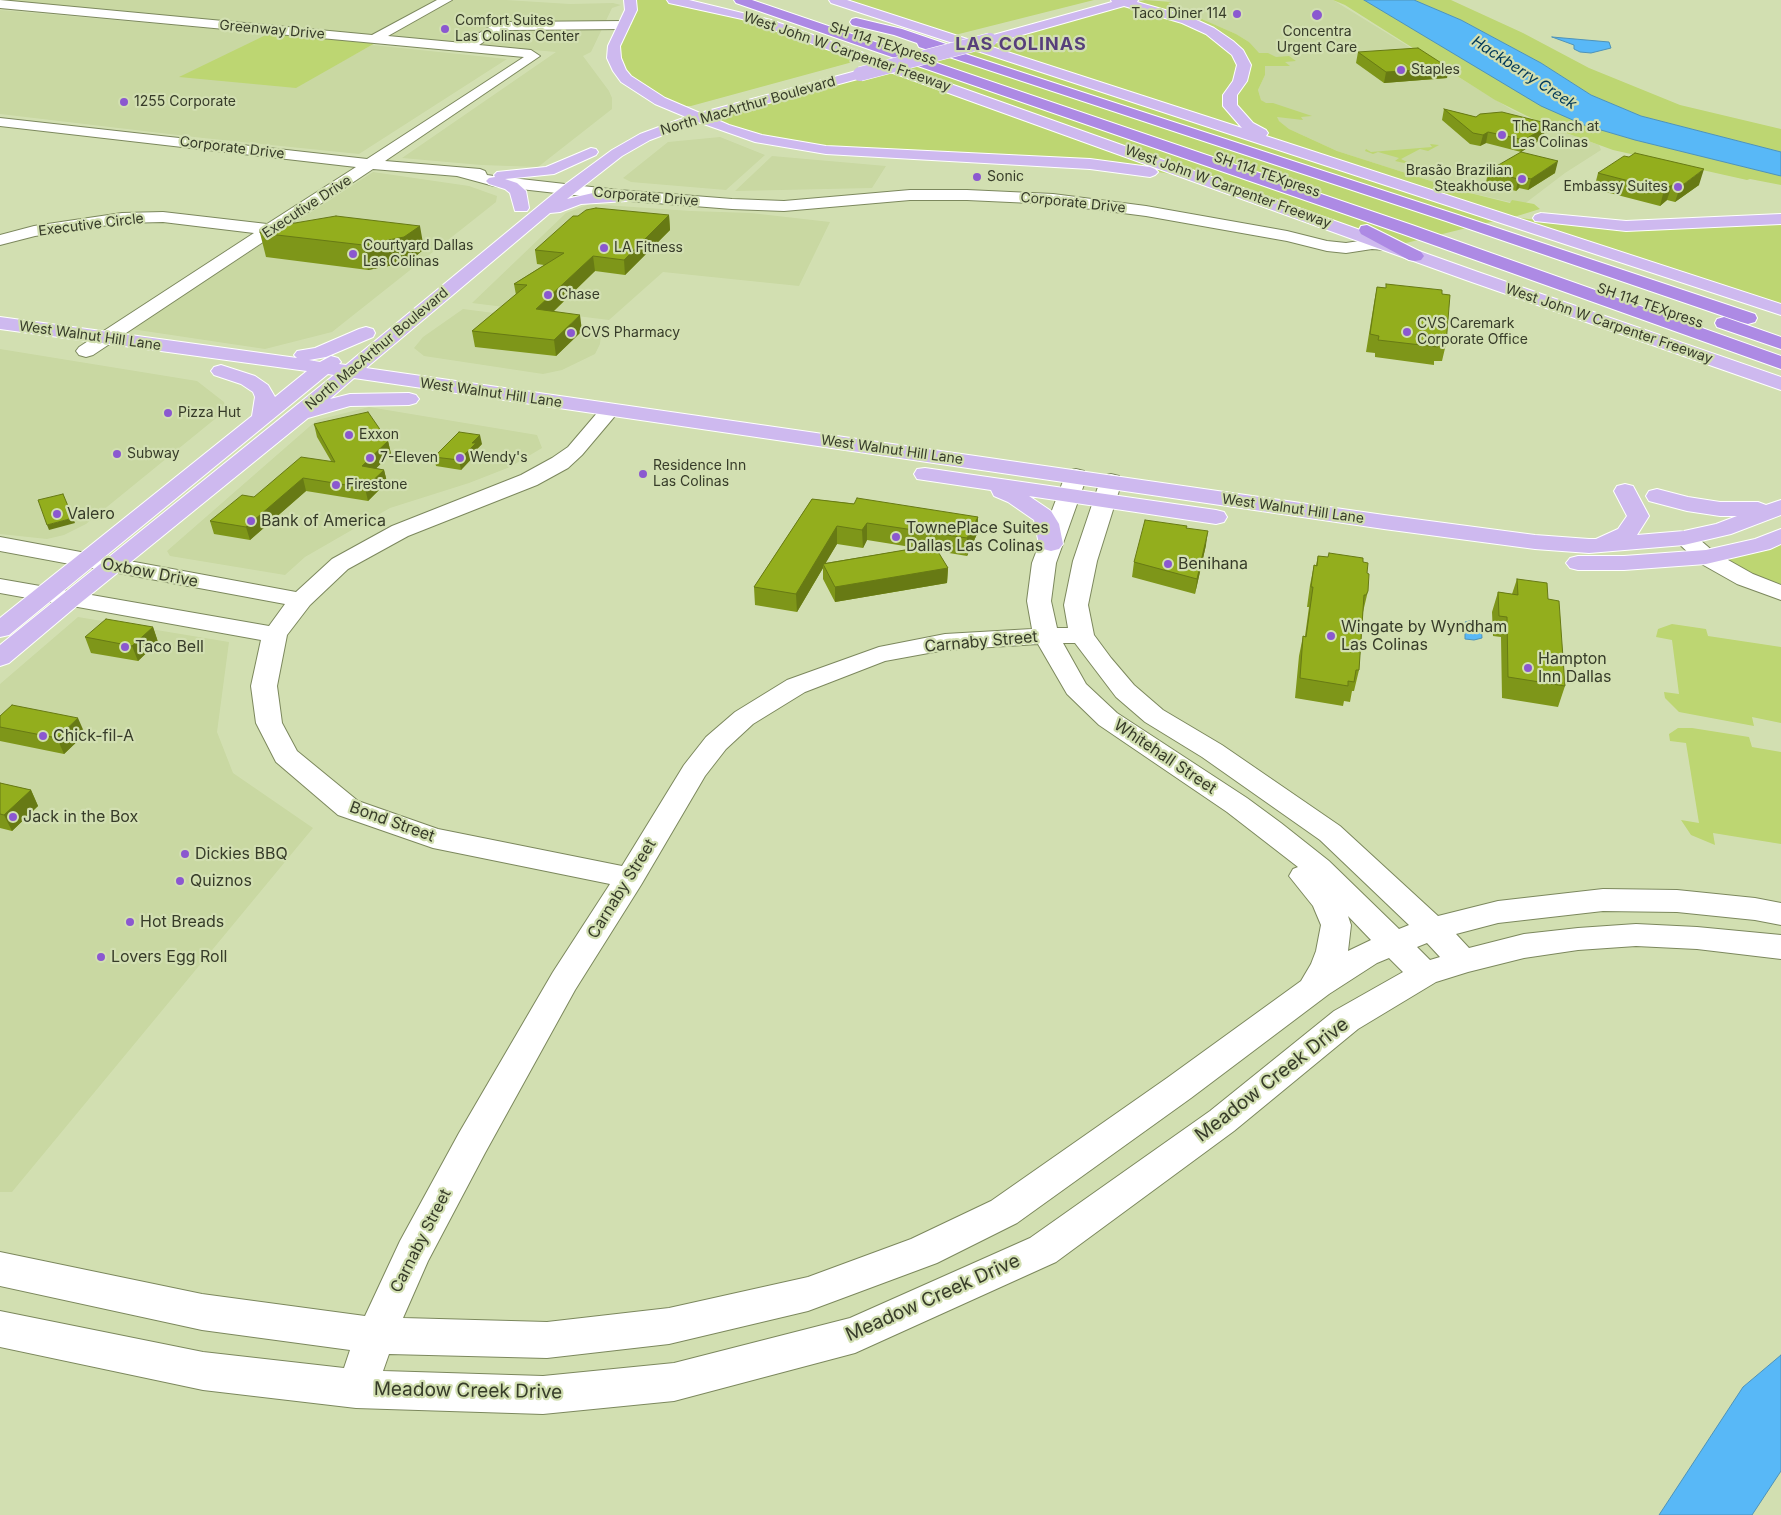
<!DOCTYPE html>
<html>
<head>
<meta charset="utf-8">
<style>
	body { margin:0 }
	canvas { display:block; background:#d2dfb1 }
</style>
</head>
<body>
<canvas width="1781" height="1515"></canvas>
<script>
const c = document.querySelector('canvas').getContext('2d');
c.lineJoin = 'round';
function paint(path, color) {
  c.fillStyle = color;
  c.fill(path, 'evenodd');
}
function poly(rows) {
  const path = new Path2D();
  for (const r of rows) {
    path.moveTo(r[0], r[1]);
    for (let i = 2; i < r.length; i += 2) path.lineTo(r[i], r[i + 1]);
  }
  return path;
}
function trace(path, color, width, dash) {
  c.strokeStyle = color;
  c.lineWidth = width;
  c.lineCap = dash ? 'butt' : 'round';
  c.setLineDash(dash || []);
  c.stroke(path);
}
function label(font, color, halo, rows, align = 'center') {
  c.font = font + ' Inter,sans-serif';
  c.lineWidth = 4.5;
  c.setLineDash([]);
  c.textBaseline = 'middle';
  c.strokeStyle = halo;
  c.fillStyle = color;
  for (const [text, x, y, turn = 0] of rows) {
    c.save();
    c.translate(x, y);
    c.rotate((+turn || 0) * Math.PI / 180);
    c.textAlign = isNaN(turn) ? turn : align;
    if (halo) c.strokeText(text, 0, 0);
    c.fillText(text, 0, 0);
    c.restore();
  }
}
paint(poly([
	[0,0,506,0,570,4,613,3,621,5,612,8,591,52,583,56,609,91,612,98,612,109,538,167,481,165,402,158,556,52,0,2],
	[1165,0,1333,0,1512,110,1547,126,1599,145,1601,150,1565,173,1523,205,1462,191,1337,151,1289,129,1279,121,1266,104,1261,100,1258,90,1265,75,1249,42,1236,34,1179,9,1168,2,1170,1],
	[0,10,272,34,295,87,372,45,507,59,359,154,203,138,0,114],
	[720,137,765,155,726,190,631,182,623,178,668,142],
	[772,156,886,166,872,188,735,191],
	[373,172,469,186,497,196,496,202,332,332,265,349,131,329],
	[590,204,691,211,751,213,830,222,799,286,663,272,609,320,472,303,566,213],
	[463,309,602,327,600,344,595,354,562,370,543,374,424,356,414,348,423,337],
	[0,349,197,381,224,402,226,410,86,524,64,535,47,539,0,534],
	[369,407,537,435,542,448,510,467,469,483,390,508,305,557,285,575,170,556,167,551,317,420],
	[78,617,229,642,217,732,233,773,313,828,12,1192,0,1192,0,684]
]), '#c9d8a2');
paint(poly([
	[635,0,665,0,749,19,860,60,691,106,682,106,643,88,623,69,619,44,637,6],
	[840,0,1094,0,951,36],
	[1145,0,1172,2,1168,3,1179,9,1236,34,1249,42,1259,53,1268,53,1276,57,1289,56,1296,61,1285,62,1290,66,1265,66,1265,75,1258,90,1261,100,1266,103,1273,103,1312,116,1301,117,1303,120,1277,117,1279,121,1289,129,1337,151,1462,191,1510,203,1512,200,1534,204,1540,209,1514,217,1594,228,1632,229,1781,222,1781,308,1507,218,1402,244,1286,204,1170,174,1118,165,848,151,761,138,703,117],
	[1333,0,1364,0,1584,125,1635,140,1781,176,1781,185,1750,179,1747,180,1613,150,1547,126,1495,100,1345,5],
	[1414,0,1451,0,1523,33,1589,68,1680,105,1781,129,1781,152,1641,116,1591,95,1541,63,1461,20],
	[270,33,377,42,296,88,179,77],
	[1430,144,1439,145,1428,151,1420,149,1401,159,1407,162,1404,163,1395,161,1399,158,1378,152,1373,154,1365,151,1366,149,1371,152,1432,147],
	[1781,541,1781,589,1713,558],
	[1672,624,1706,629,1708,636,1781,647,1781,723,1752,717,1754,726,1679,712,1665,698,1664,692,1679,694,1672,640,1656,637,1658,629],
	[1678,728,1692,728,1749,737,1752,747,1781,752,1781,844,1713,833,1715,845,1691,835,1681,820,1699,823,1686,743,1670,741,1669,734]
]), '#bdd672');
const water = poly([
	[1364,0,1414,0,1461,20,1541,63,1591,95,1641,116,1781,152,1781,176,1635,140,1584,125,1541,106,1364,0],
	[1552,37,1609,42,1611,48,1591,53,1580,52,1574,49,1574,45,1552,37],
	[1474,620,1481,624,1482,638,1474,640,1465,639,1465,622,1474,620],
	[1781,1355,1781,1471,1752,1515,1659,1515,1743,1387,1781,1355]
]);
paint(water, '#58b8f7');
trace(water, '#4e93b9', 1);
const minor = poly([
	[0,0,372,35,437,0,452,0,388,36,463,43,491,26,509,22,624,21,630,25,624,29,509,30,499,32,479,45,531,50,540,56,385,161,480,169,485,171,487,175,494,176,618,190,732,199,784,201,910,190,967,190,1053,194,1146,206,1287,231,1327,241,1346,243,1372,239,1391,241,1393,245,1391,249,1385,250,1372,249,1346,253,1327,251,1287,241,1146,216,1053,204,967,200,910,200,784,211,732,209,618,200,494,186,457,176,373,169,93,355,86,357,79,355,76,351,79,347,254,233,163,222,122,223,35,236,0,245,0,235,34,226,122,213,163,212,267,224,356,167,0,126,0,118,367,159,524,57,0,8,0,0],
	[610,404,617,406,620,410,582,455,568,468,537,485,408,536,348,569,310,605,287,635,277,686,282,723,297,751,358,801,438,829,622,866,684,765,706,737,735,712,787,680,879,647,945,634,1032,629,1027,601,1032,563,1065,476,1068,471,1076,469,1084,471,1087,476,1056,563,1051,601,1057,628,1068,628,1064,605,1073,561,1100,481,1103,476,1111,474,1119,476,1122,481,1097,561,1088,605,1094,635,1111,658,1134,685,1163,710,1222,745,1340,826,1438,916,1498,901,1603,889,1677,890,1755,898,1781,903,1781,925,1755,920,1677,912,1603,911,1498,923,1456,934,1469,948,1524,934,1578,928,1636,924,1697,927,1781,935,1781,959,1697,949,1636,946,1578,950,1524,958,1468,972,1436,982,1358,1029,1234,1131,1056,1262,855,1353,674,1401,543,1414,356,1408,203,1390,0,1347,0,1311,203,1352,344,1368,350,1350,202,1330,0,1286,0,1252,202,1294,365,1316,400,1241,459,1133,553,972,610,884,433,848,338,815,276,762,256,723,251,686,261,640,0,593,0,579,269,626,285,604,0,551,0,537,296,592,332,559,392,526,521,475,552,458,568,447,603,406,610,404],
	[1063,643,1075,643,1116,697,1145,722,1202,757,1320,840,1409,925,1399,929,1329,861,1281,823,1247,798,1117,713,1086,684,1063,643],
	[1038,644,1067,694,1099,725,1227,812,1298,867,1293,869,1289,876,1313,906,1321,925,1316,951,1311,964,1301,981,1167,1078,991,1201,911,1239,808,1277,669,1308,547,1322,403,1318,428,1261,485,1153,575,990,641,885,705,776,726,749,753,724,805,692,885,661,945,650,1038,644],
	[1348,916,1371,940,1348,951,1351,925,1348,916],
	[1427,943,1440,957,1430,960,1417,947,1427,943],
	[1389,958,1403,972,1334,1011,1210,1111,1030,1238,850,1318,674,1363,543,1376,383,1371,389,1354,547,1358,669,1344,808,1311,937,1263,1017,1223,1191,1098,1329,994,1377,963,1389,958],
	[1684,531,1692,533,1714,552,1753,574,1781,585,1781,600,1737,584,1698,562,1673,538,1676,533,1684,531]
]);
const major = poly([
	[624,0,636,0,637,10,620,46,621,58,626,70,631,76,665,98,700,113,860,70,867,74,865,77,713,118,729,125,762,135,826,146,1090,159,1150,167,1155,169,1158,172,1155,175,1150,177,1090,169,826,154,755,142,698,122,650,140,622,156,567,199,593,193,635,192,641,194,643,197,641,200,581,204,560,212,550,213,366,368,1384,515,1535,535,1589,539,1596,539,1618,529,1627,516,1614,491,1617,486,1625,484,1633,486,1649,516,1637,535,1684,531,1716,524,1737,516,1720,516,1687,511,1649,501,1646,496,1649,491,1657,489,1688,497,1720,502,1758,502,1766,505,1781,500,1781,515,1731,534,1684,545,1589,553,1535,549,1384,529,354,378,330,399,350,394,409,393,416,395,419,399,416,403,409,405,350,406,308,418,79,604,9,663,0,666,0,645,334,375,328,374,9,635,0,637,0,618,252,416,255,397,253,392,241,384,214,375,211,371,214,367,221,365,255,376,268,385,275,397,307,371,0,329,0,317,297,358,294,355,297,351,315,348,359,329,366,327,373,329,375,333,373,337,326,357,309,360,320,362,331,356,338,358,341,362,339,364,346,365,563,186,612,150,640,134,686,117,655,104,621,82,613,71,607,58,608,46,625,10,624,0],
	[667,0,689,0,771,20,1478,272,1781,377,1781,390,1466,280,763,26,742,19,669,3,667,0],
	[829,0,847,0,1242,128,1223,106,1223,95,1233,81,1237,65,1232,55,1206,34,1182,23,1124,6,990,44,984,40,986,37,1112,2,1111,0,1138,0,1137,2,1190,17,1214,28,1233,41,1243,50,1251,65,1247,81,1237,95,1237,105,1253,123,1266,130,1268,133,1266,136,1781,304,1781,315,831,3,829,0],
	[591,148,596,149,598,152,596,155,554,174,505,179,517,183,526,191,529,208,527,211,515,211,510,193,505,189,489,184,486,181,489,178,495,177,494,175,497,172,546,167,591,148],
	[1541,213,1626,221,1781,214,1781,224,1626,231,1535,221,1533,218,1535,215,1541,213],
	[925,468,1216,510,1224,512,1227,517,1224,522,1216,524,1029,496,1051,511,1059,524,1063,544,1059,549,1051,551,1043,549,1039,544,1034,520,1008,502,994,496,991,490,917,479,914,474,917,469,925,468],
	[1781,529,1781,544,1770,549,1706,564,1624,570,1578,570,1570,568,1566,563,1570,558,1578,556,1624,556,1706,550,1755,539,1781,529]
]);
const highway = poly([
	[734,0,752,0,1412,225,1781,356,1781,369,1400,233,736,3,734,0],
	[856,18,902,29,946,44,947,48,1458,215,1755,314,1757,318,1755,322,1748,324,1741,322,1446,221,919,47,917,43,894,35,852,25,850,22,852,19,856,18],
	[1367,225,1421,252,1424,256,1421,260,1415,261,1409,260,1361,234,1359,230,1361,226,1367,225],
	[1724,317,1781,337,1781,349,1717,327,1715,323,1717,319,1724,317]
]);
trace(minor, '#7c885d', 2);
trace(major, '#fff', 2);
trace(highway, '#fff', 2);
paint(minor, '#fff');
paint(major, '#ceb9ef');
paint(highway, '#ad8ae4');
const majorBridge = poly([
	[860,74,990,40]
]);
trace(majorBridge, '#fff', 15, []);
trace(majorBridge, '#ceb9ef', 14);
paint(poly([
	[1358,52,1447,78,1384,83,1356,63],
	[1444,109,1476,117,1546,123,1543,138,1521,152,1486,143,1480,146,1470,144,1442,120],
	[1488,171,1555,173,1528,190,1519,188,1516,191,1486,183],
	[1598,173,1699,185,1675,202,1667,200,1660,206,1594,189],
	[669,215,670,230,625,275,595,271,553,312,582,331,556,356,475,347,472,331,516,295,514,284,544,265,537,264,535,250,578,216],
	[260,233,424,249,409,262,368,270,266,257],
	[1377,287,1442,294,1446,344,1442,361,1434,361,1434,365,1375,357,1375,353,1366,352,1374,303],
	[314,424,388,441,391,454,376,468,384,470,387,482,368,501,306,491,250,540,214,534,210,521,254,497,331,461,317,437],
	[482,444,477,449,477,453,461,470,436,466,434,457],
	[812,499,978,517,977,534,967,556,937,551,948,568,947,583,835,602,823,579,823,568,797,612,755,605,754,587],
	[867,540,917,548,825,563,837,544,863,548],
	[1187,528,1206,545,1195,594,1132,577,1134,562],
	[1318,556,1363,562,1367,573,1368,591,1363,612,1359,670,1354,691,1352,691,1350,702,1344,701,1343,706,1295,698,1299,656,1303,636,1305,636,1309,607,1307,607,1310,585,1314,565,1316,565],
	[1517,579,1548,599,1565,686,1558,707,1502,698,1501,637,1493,636,1492,612,1498,592,1512,594],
	[153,627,158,642,138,661,91,653,85,637],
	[0,716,85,734,64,754,0,741],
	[0,783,31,790,38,806,12,831,0,828]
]), '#7e9619');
paint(poly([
	[1449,68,1447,78,1384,83,1386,72],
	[1546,123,1545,128,1546,127,1543,138,1521,152,1524,140,1541,126],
	[1488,132,1486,143,1480,146,1483,135],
	[1558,161,1555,173,1528,190,1531,179],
	[1704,169,1699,185,1675,202,1680,187],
	[1522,177,1519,188,1516,191,1518,179],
	[1672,185,1667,200,1660,206,1664,190],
	[669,215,670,230,625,275,624,260],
	[420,226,424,249,409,262,368,270,363,245],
	[593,256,595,271,539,325,536,309],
	[580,315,582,331,556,356,554,340],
	[480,435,482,444,477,449,477,453,461,470,459,460,472,443],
	[388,441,391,454,365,479,362,466],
	[384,470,387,482,368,501,365,488],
	[303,478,306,491,250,540,246,527],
	[978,517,977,534,967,556,967,538],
	[73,518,75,523,49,530,47,525],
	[867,523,867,540,863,548,862,530],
	[837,526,837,544,824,566,823,564,823,568,797,612,796,594],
	[1208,531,1206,545,1195,594,1197,579],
	[948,568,947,583,835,602,835,587],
	[153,627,158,642,138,661,132,646],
	[78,718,85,734,64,754,57,738],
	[31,790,38,806,12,831,4,815]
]), '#677a14');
const building = poly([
	[1418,48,1449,68,1386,72,1358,52,1418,48],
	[1444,109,1476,117,1480,114,1502,112,1546,123,1541,126,1546,127,1524,140,1488,132,1483,135,1473,133,1444,109],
	[1521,152,1558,161,1531,179,1522,177,1518,179,1488,171,1521,152],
	[1635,153,1704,169,1680,187,1672,185,1664,190,1598,173,1624,156,1629,157,1635,153],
	[596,208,669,215,624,260,593,256,536,309,580,315,554,340,472,331,527,285,514,284,564,253,535,250,573,216,578,216,586,210,596,208],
	[336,216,420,226,404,237,363,245,260,233,260,229,336,216],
	[1386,284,1442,290,1442,294,1450,295,1446,344,1438,343,1438,347,1378,340,1379,336,1370,334,1377,287,1386,288,1386,284],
	[368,412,388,441,362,466,384,470,365,488,303,478,246,527,210,521,242,495,254,497,301,457,335,462,314,424,368,412],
	[459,432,480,435,472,443,476,443,459,460,434,457,459,432],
	[63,494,73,518,47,525,38,500,63,494],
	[857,498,978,517,967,538,867,523,862,530,837,526,796,594,754,587,812,499,854,504,857,498],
	[1145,520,1187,526,1186,528,1208,531,1197,579,1134,562,1145,520],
	[934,545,948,568,835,587,823,564,934,545],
	[1329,553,1363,558,1363,562,1368,563,1367,573,1369,574,1368,591,1366,595,1364,595,1359,670,1356,670,1354,682,1348,681,1348,686,1300,678,1303,636,1306,637,1313,587,1311,587,1314,565,1317,566,1318,556,1328,557,1329,553],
	[1517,579,1547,583,1548,599,1559,601,1565,686,1508,677,1507,617,1499,616,1498,592,1518,595,1517,579],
	[106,619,153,627,132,646,85,637,106,619],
	[12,705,78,718,57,738,0,727,0,716,12,705],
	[0,783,31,790,4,815,0,814,0,783]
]);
paint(building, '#93ae1d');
trace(building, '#677a14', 1);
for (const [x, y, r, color] of [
	[1237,14,5,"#8b58d0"],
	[1317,15,6,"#8b58d0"],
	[445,29,5,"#8b58d0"],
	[1401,70,5,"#8b58d0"],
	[124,102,5,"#8b58d0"],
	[1502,135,5,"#8b58d0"],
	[977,177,5,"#8b58d0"],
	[1522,179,5,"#8b58d0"],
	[1678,187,5,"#8b58d0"],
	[604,248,5,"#8b58d0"],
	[353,254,5,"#8b58d0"],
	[548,295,5,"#8b58d0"],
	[1407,332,5,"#8b58d0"],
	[571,333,5,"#8b58d0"],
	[168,413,5,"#8b58d0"],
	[349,435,5,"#8b58d0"],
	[117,454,5,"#8b58d0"],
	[370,458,5,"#8b58d0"],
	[460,458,5,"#8b58d0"],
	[643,474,5,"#8b58d0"],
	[336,485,5,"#8b58d0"],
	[57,514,5,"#8b58d0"],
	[251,521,5,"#8b58d0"],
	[896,537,5,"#8b58d0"],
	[1168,564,5,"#8b58d0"],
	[1331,636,5,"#8b58d0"],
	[125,647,5,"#8b58d0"],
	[1528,668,5,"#8b58d0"],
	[43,736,5,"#8b58d0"],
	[13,817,5,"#8b58d0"],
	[185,854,5,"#8b58d0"],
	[180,881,5,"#8b58d0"],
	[130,922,5,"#8b58d0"],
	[101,957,5,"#8b58d0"]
]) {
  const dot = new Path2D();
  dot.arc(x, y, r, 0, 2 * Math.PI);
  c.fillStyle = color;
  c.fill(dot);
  trace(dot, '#d2dfb1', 2);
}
label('14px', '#373c29', '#d2dfb1', [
	["Taco Diner 114",1227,14,"right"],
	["Comfort Suites",455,21],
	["Las Colinas Center",455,37],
	["Concentra",1317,32,"center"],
	["Urgent Care",1317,48,"center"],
	["Staples",1411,70],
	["1255 Corporate",134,102],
	["The Ranch at",1512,127],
	["Las Colinas",1512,143],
	["Brasão Brazilian",1512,171,"right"],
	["Steakhouse",1512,187,"right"],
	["Sonic",987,177],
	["Embassy Suites",1668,187,"right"],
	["Courtyard Dallas",363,246],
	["Las Colinas",363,262],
	["LA Fitness",614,248],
	["Chase",558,295],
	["CVS Caremark",1417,324],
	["Corporate Office",1417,340],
	["CVS Pharmacy",581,333],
	["Pizza Hut",178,413],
	["Exxon",359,435],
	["Subway",127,454],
	["7-Eleven",380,458],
	["Wendy's",470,458],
	["Residence Inn",653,466],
	["Las Colinas",653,482],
	["Firestone",346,485]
], 'left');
label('14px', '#373c29', '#d2dfb1', [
	["Greenway Drive",272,30,5],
	["SH 114 TEXpress",883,44,18],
	["West John W Carpenter Freeway",847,52,19],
	["North MacArthur Boulevard",748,106,-16],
	["Corporate Drive",232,148,7],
	["SH 114 TEXpress",1267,175,19],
	["West John W Carpenter Freeway",1228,187,20],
	["Corporate Drive",646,197,5],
	["Corporate Drive",1073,203,6],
	["Executive Drive",307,207,-33],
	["Executive Circle",91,225,-7],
	["SH 114 TEXpress",1650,306,19],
	["West John W Carpenter Freeway",1609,324,19],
	["West Walnut Hill Lane",90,336,8],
	["North MacArthur Boulevard",377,349,-40],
	["West Walnut Hill Lane",491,393,8],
	["West Walnut Hill Lane",892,450,8],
	["West Walnut Hill Lane",1293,509,8]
]);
label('italic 15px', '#003858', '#d2dfb1', [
	["Hackberry Creek",1524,73,33]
]);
label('16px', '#373c29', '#d2dfb1', [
	["Valero",67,514],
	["Bank of America",261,521],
	["TownePlace Suites",906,528],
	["Dallas Las Colinas",906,546],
	["Benihana",1178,564],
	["Wingate by Wyndham",1341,627],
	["Las Colinas",1341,645],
	["Taco Bell",135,647],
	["Hampton",1538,659],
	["Inn Dallas",1538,677],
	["Chick-fil-A",53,736],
	["Jack in the Box",23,817],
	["Dickies BBQ",195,854],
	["Quiznos",190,881],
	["Hot Breads",140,922],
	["Lovers Egg Roll",111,957]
], 'left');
label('16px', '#373c29', '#d2dfb1', [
	["Oxbow Drive",150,573,11],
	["Carnaby Street",981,642,-5],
	["Whitehall Street",1165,757,34],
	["Bond Street",392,822,20],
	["Carnaby Street",622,889,-58],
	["Carnaby Street",421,1241,-63]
]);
c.letterSpacing = '1px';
label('bold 18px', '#573f7b', '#d2dfb1', [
	["LAS COLINAS",1021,45]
]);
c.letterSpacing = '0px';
label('19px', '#373c29', '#d2dfb1', [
	["Meadow Creek Drive",1272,1080,-38],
	["Meadow Creek Drive",933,1298,-24],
	["Meadow Creek Drive",468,1391,1]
]);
</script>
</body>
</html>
